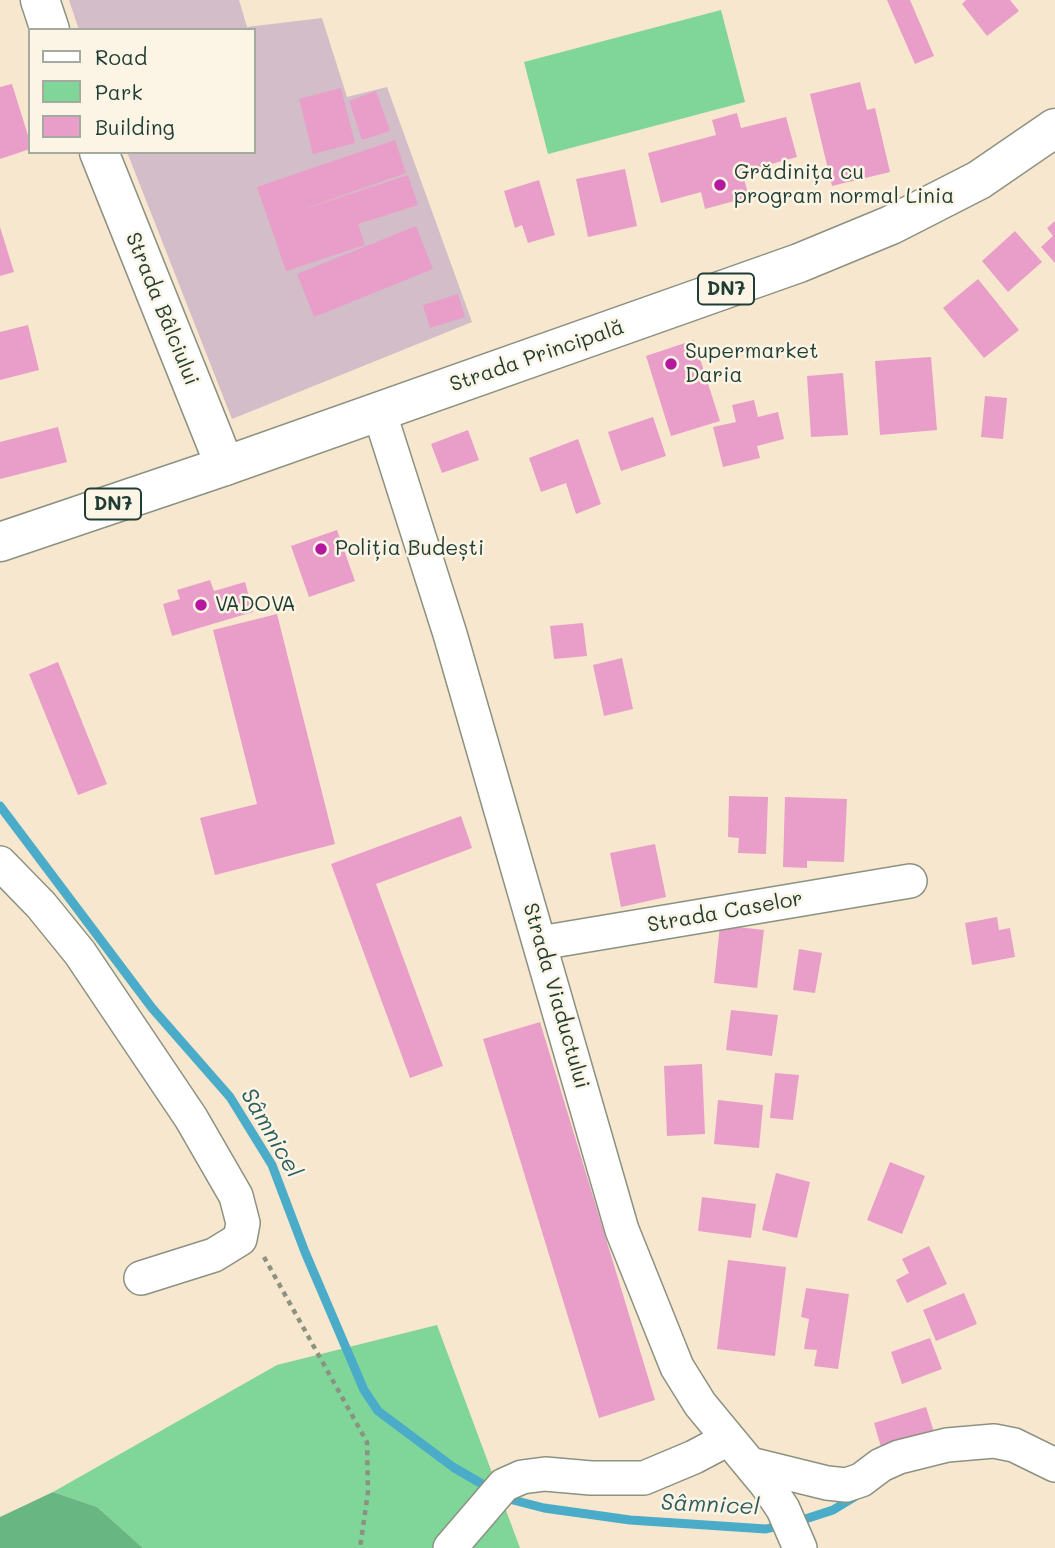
<!DOCTYPE html>
<html>
<head>
<meta charset="utf-8">
<style>
	body { margin:0 }
	#map { position:relative; width:1055px; height:1548px; overflow:hidden; background:#f7e7ce; font-family:Mali,sans-serif }
	canvas { display:block }
	.legend { position:absolute; left:28px; top:28px; width:228px; height:126px; box-sizing:border-box; background:#fcf5e5; border:2px solid #a4ab9e; margin:0; padding:9px 12px; list-style:none; font-size:21px; color:#1f3d34 }
	.legend li { display:flex; align-items:center; gap:14px; height:35px }
	.legend b { width:35px; border:2px solid #a4ab9e }
</style>
</head>
<body>
<div id="map">
<canvas width="1055" height="1548"></canvas>
<ul class="legend">
<li><b style="height:9px;background:#fff"></b>Road</li>
<li><b style="height:19px;background:#80d599"></b>Park</li>
<li><b style="height:19px;background:#e99ec9"></b>Building</li>
</ul>
</div>
<script>
const c = document.querySelector('canvas').getContext('2d');
c.lineJoin = 'round';
function paint(path, color) {
  c.fillStyle = color;
  c.fill(path, 'evenodd');
}
function poly(rows) {
  const path = new Path2D();
  for (const r of rows) {
    path.moveTo(r[0], r[1]);
    for (let i = 2; i < r.length; i += 2) path.lineTo(r[i], r[i + 1]);
  }
  return path;
}
function trace(path, color, width, dash) {
  c.strokeStyle = color;
  c.lineWidth = width;
  c.lineCap = dash ? 'butt' : 'round';
  c.setLineDash(dash || []);
  c.stroke(path);
}
function label(font, color, halo, rows, align = 'center') {
  c.font = font + ' Mali,sans-serif';
  c.lineWidth = 5;
  c.setLineDash([]);
  c.textBaseline = 'middle';
  c.strokeStyle = halo;
  c.fillStyle = color;
  for (const [text, x, y, turn = 0] of rows) {
    c.save();
    c.translate(x, y);
    c.rotate((+turn || 0) * Math.PI / 180);
    c.textAlign = isNaN(turn) ? turn : align;
    if (halo) c.strokeText(text, 0, 0);
    c.fillText(text, 0, 0);
    c.restore();
  }
}
paint(poly([
	[69,0,239,0,247,27,322,18,347,97,387,87,472,322,232,419,127,152,254,152,254,30,79,30]
]), '#d2bdc8');
paint(poly([
	[721,10,745,102,548,154,524,62],
	[437,1325,520,1548,143,1548,97,1507,53,1492,277,1365]
]), '#80d599');
paint(poly([
	[53,1492,97,1507,143,1548,0,1548,0,1517]
]), '#68b681');
trace(poly([
	[0,806,152,1008,230,1097,272,1165,305,1252,364,1390,378,1411,453,1467,482,1484],
	[513,1500,544,1508,630,1520,766,1529,782,1525],
	[796,1522,833,1510,856,1496]
]), '#4aacc9', 9);
paint(poly([
	[887,0,910,0,934,56,915,64],
	[966,0,1010,0,1019,11,987,36,962,4],
	[860,82,867,110,875,108,890,172,832,186,810,94],
	[12,84,30,142,30,149,0,159,0,87],
	[341,88,355,143,313,154,299,99],
	[376,91,390,131,362,140,349,101],
	[737,113,741,128,786,117,797,157,742,172,749,197,705,209,701,192,661,203,648,153,716,135,712,120],
	[395,140,406,173,290,214,408,175,418,205,358,224,365,245,286,271,257,187],
	[625,169,637,226,588,237,576,179],
	[539,180,555,235,528,243,522,225,515,228,504,191],
	[1055,221,1055,263,1041,247,1053,236,1047,228],
	[416,226,433,269,314,317,297,274],
	[0,227,14,272,0,276],
	[1015,231,1042,262,1008,292,982,261],
	[978,279,1019,330,984,358,943,308],
	[458,294,465,317,430,328,423,305],
	[28,325,39,370,0,380,0,332],
	[694,340,720,421,671,436,646,356],
	[931,357,937,430,880,435,875,361],
	[843,373,848,435,811,437,807,376],
	[985,396,1007,398,1003,439,981,437],
	[754,400,758,417,778,412,784,439,757,446,760,458,723,467,713,427,736,422,732,405],
	[653,417,666,456,621,471,608,432],
	[58,427,67,462,0,479,0,442],
	[468,430,479,460,442,473,431,444],
	[578,439,601,504,576,514,566,483,541,492,529,458],
	[337,530,355,581,309,597,291,546],
	[210,580,214,591,245,582,253,612,172,636,163,604,180,599,177,590],
	[277,614,335,844,215,875,200,818,257,804,213,630],
	[583,623,587,656,554,659,550,626],
	[622,658,633,709,604,716,593,665],
	[58,662,107,784,78,795,29,674],
	[729,796,768,797,766,854,738,853,739,838,728,837],
	[785,797,847,799,844,862,807,861,807,868,783,867],
	[461,816,472,848,376,884,443,1066,410,1078,331,864],
	[655,844,666,897,621,907,610,853],
	[997,917,999,930,1010,928,1015,957,972,965,965,923],
	[720,925,764,930,757,988,714,983],
	[799,949,822,953,815,993,793,990],
	[731,1010,778,1015,772,1056,726,1050],
	[540,1022,655,1400,599,1418,483,1039],
	[702,1064,705,1134,667,1136,664,1066],
	[775,1073,799,1075,793,1120,770,1118],
	[718,1100,763,1105,759,1148,714,1144],
	[890,1162,925,1176,902,1234,867,1220],
	[776,1173,810,1182,797,1238,762,1230],
	[702,1197,756,1204,751,1238,698,1231],
	[929,1246,947,1284,907,1303,896,1280,909,1273,902,1259],
	[728,1260,786,1267,775,1356,717,1349],
	[806,1288,849,1294,838,1369,814,1366,817,1350,804,1349,809,1319,801,1317],
	[964,1293,977,1324,936,1341,923,1310],
	[930,1338,942,1369,902,1384,891,1352],
	[926,1407,936,1438,883,1454,874,1423]
]), '#e99ec9');
const minor = poly([
	[379,411,450,634,622,1230,677,1367,700,1404,767,1485,783,1509,800,1548],
	[0,863,41,905,80,953,191,1118,236,1196,243,1223,240,1239,214,1255,141,1278],
	[540,943,910,881],
	[750,1464,827,1483,846,1485,861,1480,881,1465,899,1457,947,1445,994,1441,1014,1445,1055,1465],
	[450,1548,504,1485,522,1477,545,1474,591,1478,644,1478,694,1457,728,1439]
]);
const major = poly([
	[40,0,50,30],
	[99,152,225,466]
]);
const highway = poly([
	[0,542,225,466,799,263,891,225,979,180,1055,128]
]);
trace(minor, '#8b9281', 36);
trace(major, '#8b9281', 41);
trace(highway, '#8b9281', 41);
trace(poly([
	[264,1257,367,1442,368,1492,360,1548]
]), '#8b9281', 4.5, [5, 5]);
trace(minor, '#fff', 33);
trace(major, '#fff', 38);
trace(highway, '#fff', 38);
for (const [x, y, r, color] of [
	[720,185,7,"#b5179e"],
	[671,364,7,"#b5179e"],
	[321,549,7,"#b5179e"],
	[201,605,7,"#b5179e"]
]) {
  const dot = new Path2D();
  dot.arc(x, y, r, 0, 2 * Math.PI);
  c.fillStyle = color;
  c.fill(dot);
  trace(dot, '#fcf5e5', 2.5);
}
for (const [x, y, w] of [
	[726,289,56],
	[113,504,56]
]) {
  const box = new Path2D();
  box.roundRect(x - w / 2, y - 15.5, w, 31, 5);
  c.fillStyle = '#fcf5e5';
  c.fill(box);
  trace(box, '#1f3d34', 2);
}
label('bold 19px', '#1f3d34', null, [
	["DN7",726,289],
	["DN7",113,504]
]);
label('21px', '#1f3d34', '#fcf5e5', [
	["Grădinița cu",734,173],
	["program normal Linia",734,197],
	["Supermarket",685,352],
	["Daria",685,376],
	["Poliția Budești",335,549],
	["VADOVA",215,605]
], 'left');
label('21px', '#1f3d34', '#fcf5e5', [
	["Strada Bâlciului",162,309,68],
	["Strada Principală",537,356,-19],
	["Strada Caselor",725,912,-10],
	["Strada Viaductului",556,996,74]
]);
label('italic 23px', '#2c5e61', '#fcf5e5', [
	["Sâmnicel",271,1133,60],
	["Sâmnicel",710,1505,3]
]);
</script>
</body>
</html>
